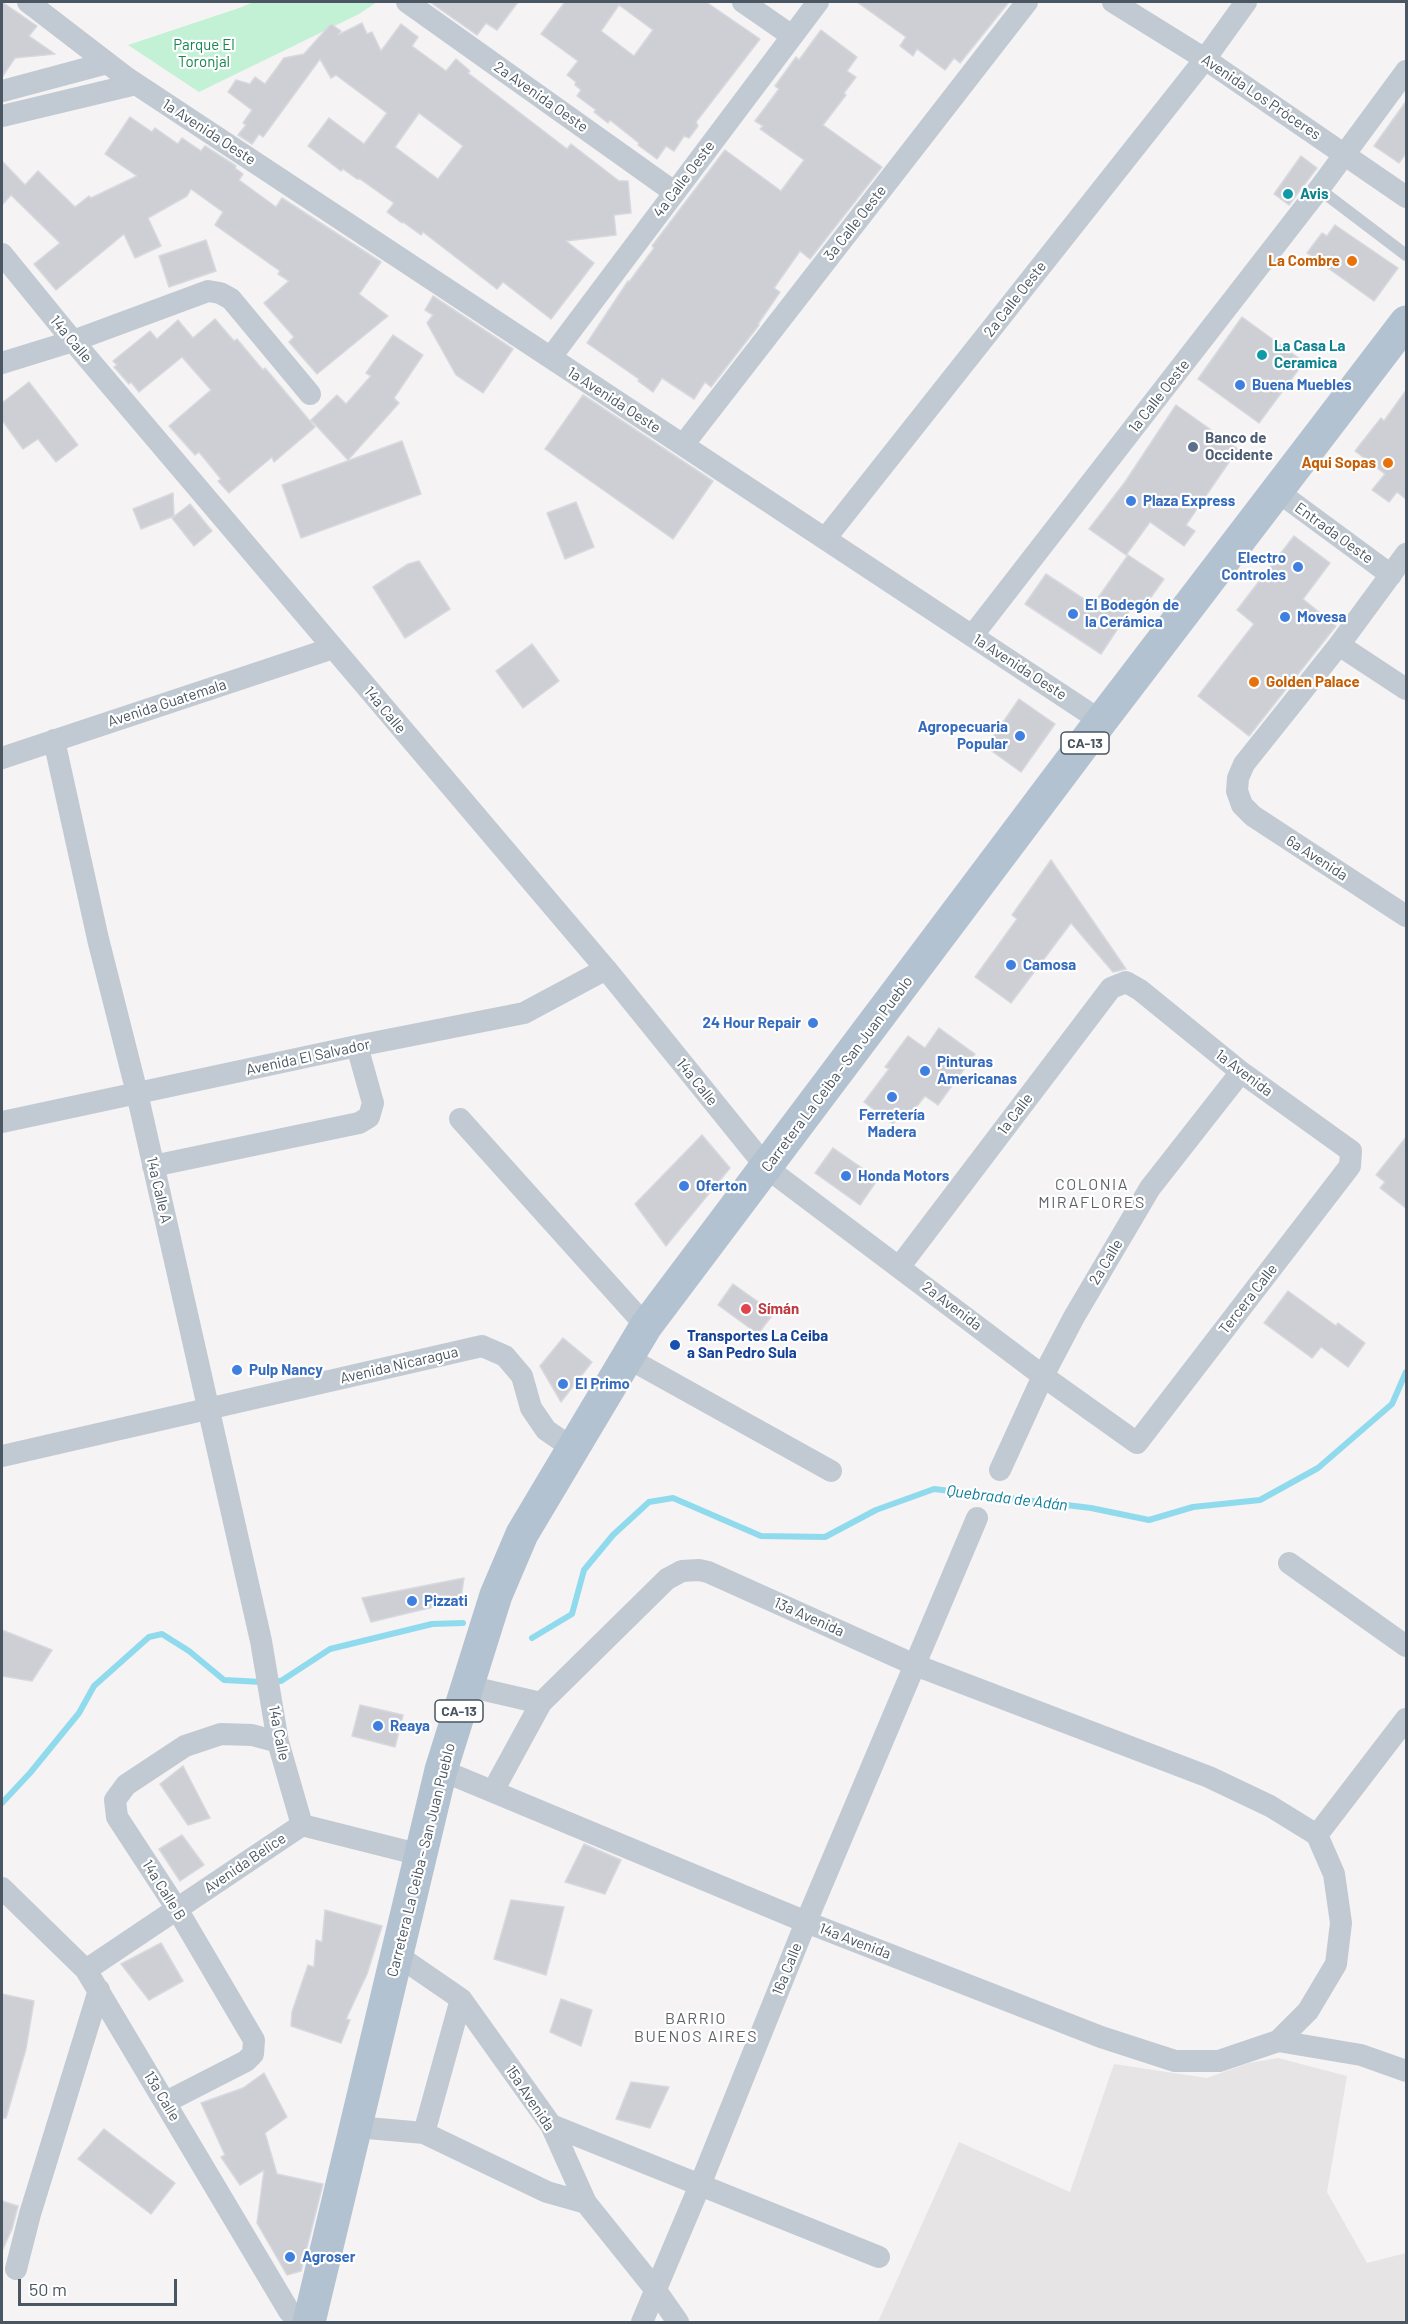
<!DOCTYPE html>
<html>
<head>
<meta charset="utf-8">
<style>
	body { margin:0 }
	#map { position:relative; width:1408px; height:2324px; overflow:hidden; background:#f5f3f3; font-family:Barlow,sans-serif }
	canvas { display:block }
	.frame { position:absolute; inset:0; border:3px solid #4a5661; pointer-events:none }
	.scale { position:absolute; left:18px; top:2279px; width:159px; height:27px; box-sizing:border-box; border:3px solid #4a5661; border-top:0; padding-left:8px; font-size:18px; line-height:21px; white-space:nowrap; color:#4a5661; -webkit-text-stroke:4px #fff; paint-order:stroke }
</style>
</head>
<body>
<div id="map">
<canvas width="1408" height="2324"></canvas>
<div class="frame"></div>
<div class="scale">50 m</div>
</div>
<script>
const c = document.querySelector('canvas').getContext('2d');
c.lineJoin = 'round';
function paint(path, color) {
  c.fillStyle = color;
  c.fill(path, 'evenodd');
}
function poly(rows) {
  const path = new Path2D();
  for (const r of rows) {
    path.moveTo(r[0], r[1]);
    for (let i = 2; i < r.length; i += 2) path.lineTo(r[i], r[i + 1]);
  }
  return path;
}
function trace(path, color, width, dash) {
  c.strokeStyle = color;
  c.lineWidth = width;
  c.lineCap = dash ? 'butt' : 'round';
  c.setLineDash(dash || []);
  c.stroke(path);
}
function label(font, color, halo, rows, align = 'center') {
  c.font = font + ' Barlow,sans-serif';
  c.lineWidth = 4.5;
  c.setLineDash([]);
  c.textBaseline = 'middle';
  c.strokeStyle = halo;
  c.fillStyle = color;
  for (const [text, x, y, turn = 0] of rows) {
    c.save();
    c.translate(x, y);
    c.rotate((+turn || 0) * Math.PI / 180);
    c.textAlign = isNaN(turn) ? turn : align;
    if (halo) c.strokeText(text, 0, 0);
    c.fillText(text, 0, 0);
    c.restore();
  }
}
paint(poly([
	[1278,2058,1347,2076,1327,2192,1367,2263,1406,2253,1406,2322,878,2322,959,2142,1070,2192,1114,2064,1207,2078,1249,2063]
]), '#e6e4e5');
paint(poly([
	[254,2,377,2,359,14,199,92,128,45,239,8]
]), '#c3f1d5');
trace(poly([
	[532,1638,572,1614,584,1570,613,1535,649,1502,673,1498,761,1536,825,1537,876,1510,934,1489,1091,1508,1149,1520,1193,1507,1260,1500,1318,1468,1392,1404,1406,1372],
	[273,1681,281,1681,330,1649,432,1624,463,1623],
	[2,1803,30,1773,79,1713,94,1686,149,1637,162,1634,189,1651,224,1680,262,1682]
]), '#90daee', 6);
const building = poly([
	[2,2,37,26,29,36,55,54,15,58,2,77,2,2],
	[430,2,518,2,497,30,486,23,477,35,430,2],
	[565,2,706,2,760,39,696,122,698,126,689,138,684,136,674,151,666,146,657,159,638,145,639,143,610,120,608,123,594,112,596,110,577,96,581,90,575,85,576,82,567,75,578,61,541,34,565,2],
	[619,5,653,30,634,56,601,31,619,5],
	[857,2,1009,2,960,63,954,58,945,70,917,49,913,56,900,46,906,37,857,2],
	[362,23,367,34,372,32,381,51,401,24,418,37,412,46,446,71,456,59,470,71,468,73,567,149,571,144,619,181,628,181,631,213,614,215,616,235,566,241,594,263,551,319,503,282,497,289,423,232,421,235,403,222,402,223,387,212,394,203,360,179,357,179,343,169,341,171,308,146,329,118,364,144,387,113,336,75,331,78,320,59,263,137,259,134,252,144,238,135,246,125,243,123,252,110,228,92,236,80,250,84,255,77,265,84,284,58,304,54,331,24,341,31,338,35,362,23],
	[419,113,463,146,438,179,395,147,419,113],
	[821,30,857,57,847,71,856,77,844,93,846,95,823,125,882,167,810,259,800,251,774,288,780,292,758,324,759,325,711,387,705,382,694,399,662,378,653,392,638,381,639,379,587,343,628,281,629,282,654,248,652,246,725,150,781,191,804,160,760,129,763,126,755,121,779,89,775,86,796,57,799,60,821,30],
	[1407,100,1407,152,1399,163,1374,146,1407,100],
	[130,117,152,132,155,128,178,144,182,138,201,151,205,146,236,166,235,168,243,174,239,180,276,207,282,198,381,262,359,294,388,316,317,374,289,342,294,337,264,303,289,281,278,274,280,271,215,225,223,212,191,189,187,196,148,218,161,246,135,258,124,234,56,290,34,264,60,243,11,195,2,205,2,161,25,185,38,171,75,207,89,196,91,198,137,176,105,154,130,117],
	[1301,156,1317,168,1289,205,1274,194,1301,156],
	[1335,225,1398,268,1374,301,1307,253,1322,233,1327,236,1335,225],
	[206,240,216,271,169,287,159,256,206,240],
	[433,296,513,349,483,393,456,375,427,323,433,315,425,310,433,296],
	[1242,317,1304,362,1259,423,1198,379,1242,317],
	[215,319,234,341,237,339,263,370,265,368,315,427,274,462,272,457,229,493,218,481,221,479,199,452,195,455,169,426,211,390,182,357,139,392,131,382,129,384,114,367,117,365,113,361,150,331,157,339,178,320,193,338,215,319],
	[393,335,423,355,394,398,399,403,348,460,311,420,337,395,346,404,371,376,366,373,393,335],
	[29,382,78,445,56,462,38,439,23,449,2,420,2,403,29,382],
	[1407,389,1407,500,1397,492,1389,502,1372,490,1385,474,1355,451,1381,418,1384,421,1407,389],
	[583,395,713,481,673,539,545,449,583,395],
	[1176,405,1238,449,1186,525,1195,531,1184,546,1150,522,1126,555,1089,529,1125,482,1176,405],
	[402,441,421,494,301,538,282,485,402,441],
	[173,493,174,516,141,529,133,509,173,493],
	[576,502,594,547,565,559,547,513,576,502],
	[190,504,212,531,194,546,172,518,190,504],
	[1294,536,1330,563,1303,599,1336,626,1249,736,1198,696,1254,624,1237,610,1294,536],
	[1128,555,1164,579,1144,607,1136,601,1101,654,1025,604,1046,574,1093,605,1128,555],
	[419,561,450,609,405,638,373,587,408,564,419,561],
	[532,644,559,681,523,708,496,671,532,644],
	[1019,699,1055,724,1021,772,986,747,1019,699],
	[1051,860,1126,969,1113,972,1071,923,1011,1003,975,977,1017,919,1012,915,1051,860],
	[939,1028,975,1054,938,1105,925,1096,906,1120,900,1115,893,1124,864,1102,889,1069,885,1067,908,1036,925,1048,939,1028],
	[702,1135,730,1168,666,1246,635,1204,702,1135],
	[1407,1136,1407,1209,1380,1188,1385,1182,1376,1175,1407,1136],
	[833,1148,878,1179,860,1205,815,1173,833,1148],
	[733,1284,774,1313,758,1334,718,1305,733,1284],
	[1288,1291,1336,1326,1338,1323,1365,1343,1348,1367,1321,1347,1312,1358,1264,1323,1288,1291],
	[563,1338,592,1362,561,1402,540,1366,563,1338],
	[464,1578,460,1605,446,1604,371,1622,362,1598,464,1578],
	[2,1630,52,1650,32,1681,2,1676,2,1630],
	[360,1705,403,1715,395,1747,352,1736,360,1705],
	[183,1766,210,1818,188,1825,160,1784,183,1766],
	[182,1835,204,1865,180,1881,159,1849,182,1835],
	[584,1844,621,1860,605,1894,565,1882,584,1844],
	[511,1900,564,1907,546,1975,494,1959,511,1900],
	[325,1910,382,1926,367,1974,346,2019,350,2020,341,2043,291,2026,292,2012,308,1965,314,1967,316,1940,322,1942,325,1910],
	[161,1943,183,1981,149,2000,121,1964,161,1943],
	[2,1994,34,2001,26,2049,6,2118,2,2118,2,1994],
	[561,1999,592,2010,581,2046,550,2032,561,1999],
	[264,2073,287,2117,265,2133,277,2174,323,2184,301,2271,287,2275,257,2223,264,2170,240,2185,221,2157,225,2155,201,2103,243,2088,264,2073],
	[631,2082,669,2087,650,2128,616,2119,631,2082],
	[104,2129,175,2183,151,2214,78,2159,104,2129],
	[2,2201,18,2206,12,2229,2,2251,2,2201]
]);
paint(building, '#cdcfd5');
trace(building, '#d7d9de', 1.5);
trace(poly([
	[1319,189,1406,255]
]), '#c1cad2', 12);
trace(poly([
	[28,2,127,78,1101,721],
	[407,2,674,192],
	[743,2,792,36],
	[1113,2,1205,59,1406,197],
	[2,91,107,63],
	[2,116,136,84],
	[2,254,73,341,606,969,767,1168,1043,1376,1137,1443,1350,1166,1351,1151,1241,1072,1140,990,1126,982,1111,988,900,1266],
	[551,357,818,2],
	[2,363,73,341,208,291,220,293,231,299,310,394],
	[683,445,1027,2],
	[1277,491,1391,575],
	[825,539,1205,59,1246,2],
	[1406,554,1339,645,1244,764,1238,778,1237,791,1242,805,1253,816,1406,916],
	[972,636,1319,189,1406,71],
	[1339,645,1406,689],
	[54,740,98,939,137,1093,261,1641,278,1742,302,1825],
	[2,758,333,648],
	[460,1119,646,1326],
	[2,1122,357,1046,524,1013,606,969],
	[153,1166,359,1123,369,1117,373,1103,357,1046],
	[626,1357,831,1471],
	[2,1456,482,1346,505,1356,522,1376,531,1408,546,1430,572,1448],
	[1000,1470,1043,1376,1074,1317,1150,1188,1241,1072],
	[1289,1563,1406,1646],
	[467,1686,541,1703],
	[441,1770,806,1922,1101,2037,1175,2061,1219,2061,1278,2041,1361,2055,1406,2071],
	[493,1791,541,1703,667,1579,682,1571,699,1570,708,1572,915,1665,1209,1777,1270,1806,1317,1835,1334,1874,1341,1923,1336,1964,1308,2011,1278,2041],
	[1317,1835,1406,1719],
	[2,1888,86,1970,289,2311,299,2322],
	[397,1955,461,1999,551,2125,586,2203,655,2289,678,2322],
	[86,1970,302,1825,421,1855],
	[166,2102,246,2061,253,2054,254,2040,177,1909,117,1817,115,1800,126,1785,185,1746,221,1734,252,1735,278,1742],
	[551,2125,879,2257],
	[356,2127,424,2133,547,2192,586,2203],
	[424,2133,461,1999],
	[16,2269,30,2214,99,1990],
	[642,2322,700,2185,806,1922,977,1518]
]), '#c1cad2', 22);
trace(poly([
	[309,2322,441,1770,496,1595,522,1534,646,1326,1101,721,1406,322]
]), '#b3c2d1', 33);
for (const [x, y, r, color] of [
	[1288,194,6,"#0f9aa8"],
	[1352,261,6,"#e8710a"],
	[1262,355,6,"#0f9aa8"],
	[1240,385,6,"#3f7fe0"],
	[1193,447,6,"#5c6f8a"],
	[1388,463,6,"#e8710a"],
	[1131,501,6,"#3f7fe0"],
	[1298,567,6,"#3f7fe0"],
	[1073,614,6,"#3f7fe0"],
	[1285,617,6,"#3f7fe0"],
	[1254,682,6,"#e8710a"],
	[1020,736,6,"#3f7fe0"],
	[1011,965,6,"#3f7fe0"],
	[813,1023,6,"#3f7fe0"],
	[925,1071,6,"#3f7fe0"],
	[892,1097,6,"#3f7fe0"],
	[846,1176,6,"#3f7fe0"],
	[684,1186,6,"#3f7fe0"],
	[746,1309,6,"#e0444e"],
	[675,1345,6,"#1a4fb4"],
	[237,1370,6,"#3f7fe0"],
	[563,1384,6,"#3f7fe0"],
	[412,1601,6,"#3f7fe0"],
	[378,1726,6,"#3f7fe0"],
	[290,2257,6,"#3f7fe0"]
]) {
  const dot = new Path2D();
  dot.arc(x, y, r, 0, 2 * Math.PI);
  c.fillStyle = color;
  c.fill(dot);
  trace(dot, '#fff', 2);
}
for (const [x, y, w] of [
	[1085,743,48],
	[459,1711,48]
]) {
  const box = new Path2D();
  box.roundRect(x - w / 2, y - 11, w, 22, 4.5);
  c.fillStyle = '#fff';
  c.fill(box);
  trace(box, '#4a5661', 1.5);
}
label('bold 14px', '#4a5661', null, [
	["CA-13",1085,743],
	["CA-13",459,1711]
]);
label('15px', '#17864f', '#fff', [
	["Parque El",204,45],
	["Toronjal",204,62]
]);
label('15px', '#4a5661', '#fff', [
	["2a Avenida Oeste",541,97,35],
	["Avenida Los Próceres",1261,97,34],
	["1a Avenida Oeste",209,132,33],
	["4a Calle Oeste",684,179,-53],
	["3a Calle Oeste",855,223,-52],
	["2a Calle Oeste",1015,299,-52],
	["14a Calle",71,339,50],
	["1a Calle Oeste",1159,396,-52],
	["1a Avenida Oeste",614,400,33],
	["Entrada Oeste",1334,533,36],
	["1a Avenida Oeste",1020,667,33],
	["Avenida Guatemala",167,703,-18],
	["14a Calle",385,710,50],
	["6a Avenida",1317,858,33],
	["Avenida El Salvador",308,1057,-12],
	["1a Avenida",1244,1073,37],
	["Carretera La Ceiba - San Juan Pueblo",837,1074,-53],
	["14a Calle",697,1082,51],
	["1a Calle",1015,1114,-53],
	["14a Calle A",159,1190,77],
	["2a Calle",1106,1262,-59],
	["Tercera Calle",1248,1299,-52],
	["2a Avenida",952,1306,37],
	["Avenida Nicaragua",399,1365,-13],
	["13a Avenida",809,1617,24],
	["14a Calle",279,1733,79],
	["Carretera La Ceiba - San Juan Pueblo",421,1860,-76],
	["Avenida Belice",245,1863,-34],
	["14a Calle B",164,1890,58],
	["14a Avenida",855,1941,21],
	["16a Calle",787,1969,-68],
	["13a Calle",162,2096,59],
	["15a Avenida",530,2098,56]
]);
label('bold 15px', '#0d838f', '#fff', [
	["Avis",1300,194],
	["La Casa La",1274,346],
	["Ceramica",1274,363]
], 'left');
label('bold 15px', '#c56008', '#fff', [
	["La Combre",1340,261],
	["Aqui Sopas",1376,463],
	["Golden Palace",1266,682,"left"]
], 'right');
label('bold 15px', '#366cbe', '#fff', [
	["Buena Muebles",1252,385],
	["Plaza Express",1143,501],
	["Electro",1286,558,"right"],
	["Controles",1286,575,"right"],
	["El Bodegón de",1085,605],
	["la Cerámica",1085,622],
	["Movesa",1297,617],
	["Agropecuaria",1008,727,"right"],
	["Popular",1008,744,"right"],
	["Camosa",1023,965],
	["24 Hour Repair",801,1023,"right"],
	["Pinturas",937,1062],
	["Americanas",937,1079],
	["Ferretería",892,1115,"center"],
	["Madera",892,1132,"center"],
	["Honda Motors",858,1176],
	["Oferton",696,1186],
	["Pulp Nancy",249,1370],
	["El Primo",575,1384],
	["Pizzati",424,1601],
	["Reaya",390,1726],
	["Agroser",302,2257]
], 'left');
label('bold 15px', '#4e5e75', '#fff', [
	["Banco de",1205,438],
	["Occidente",1205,455]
], 'left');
label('bold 15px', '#be3a42', '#fff', [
	["Símán",758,1309]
], 'left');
label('bold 15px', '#164399', '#fff', [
	["Transportes La Ceiba",687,1336],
	["a San Pedro Sula",687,1353]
], 'left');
c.letterSpacing = '1.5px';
label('16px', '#5f6368', '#fff', [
	["COLONIA",1092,1185],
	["MIRAFLORES",1092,1203],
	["BARRIO",696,2019],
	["BUENOS AIRES",696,2037]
]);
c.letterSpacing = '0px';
label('italic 16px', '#0c7c9b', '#fff', [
	["Quebrada de Adán",1007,1498,7]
]);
</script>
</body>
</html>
